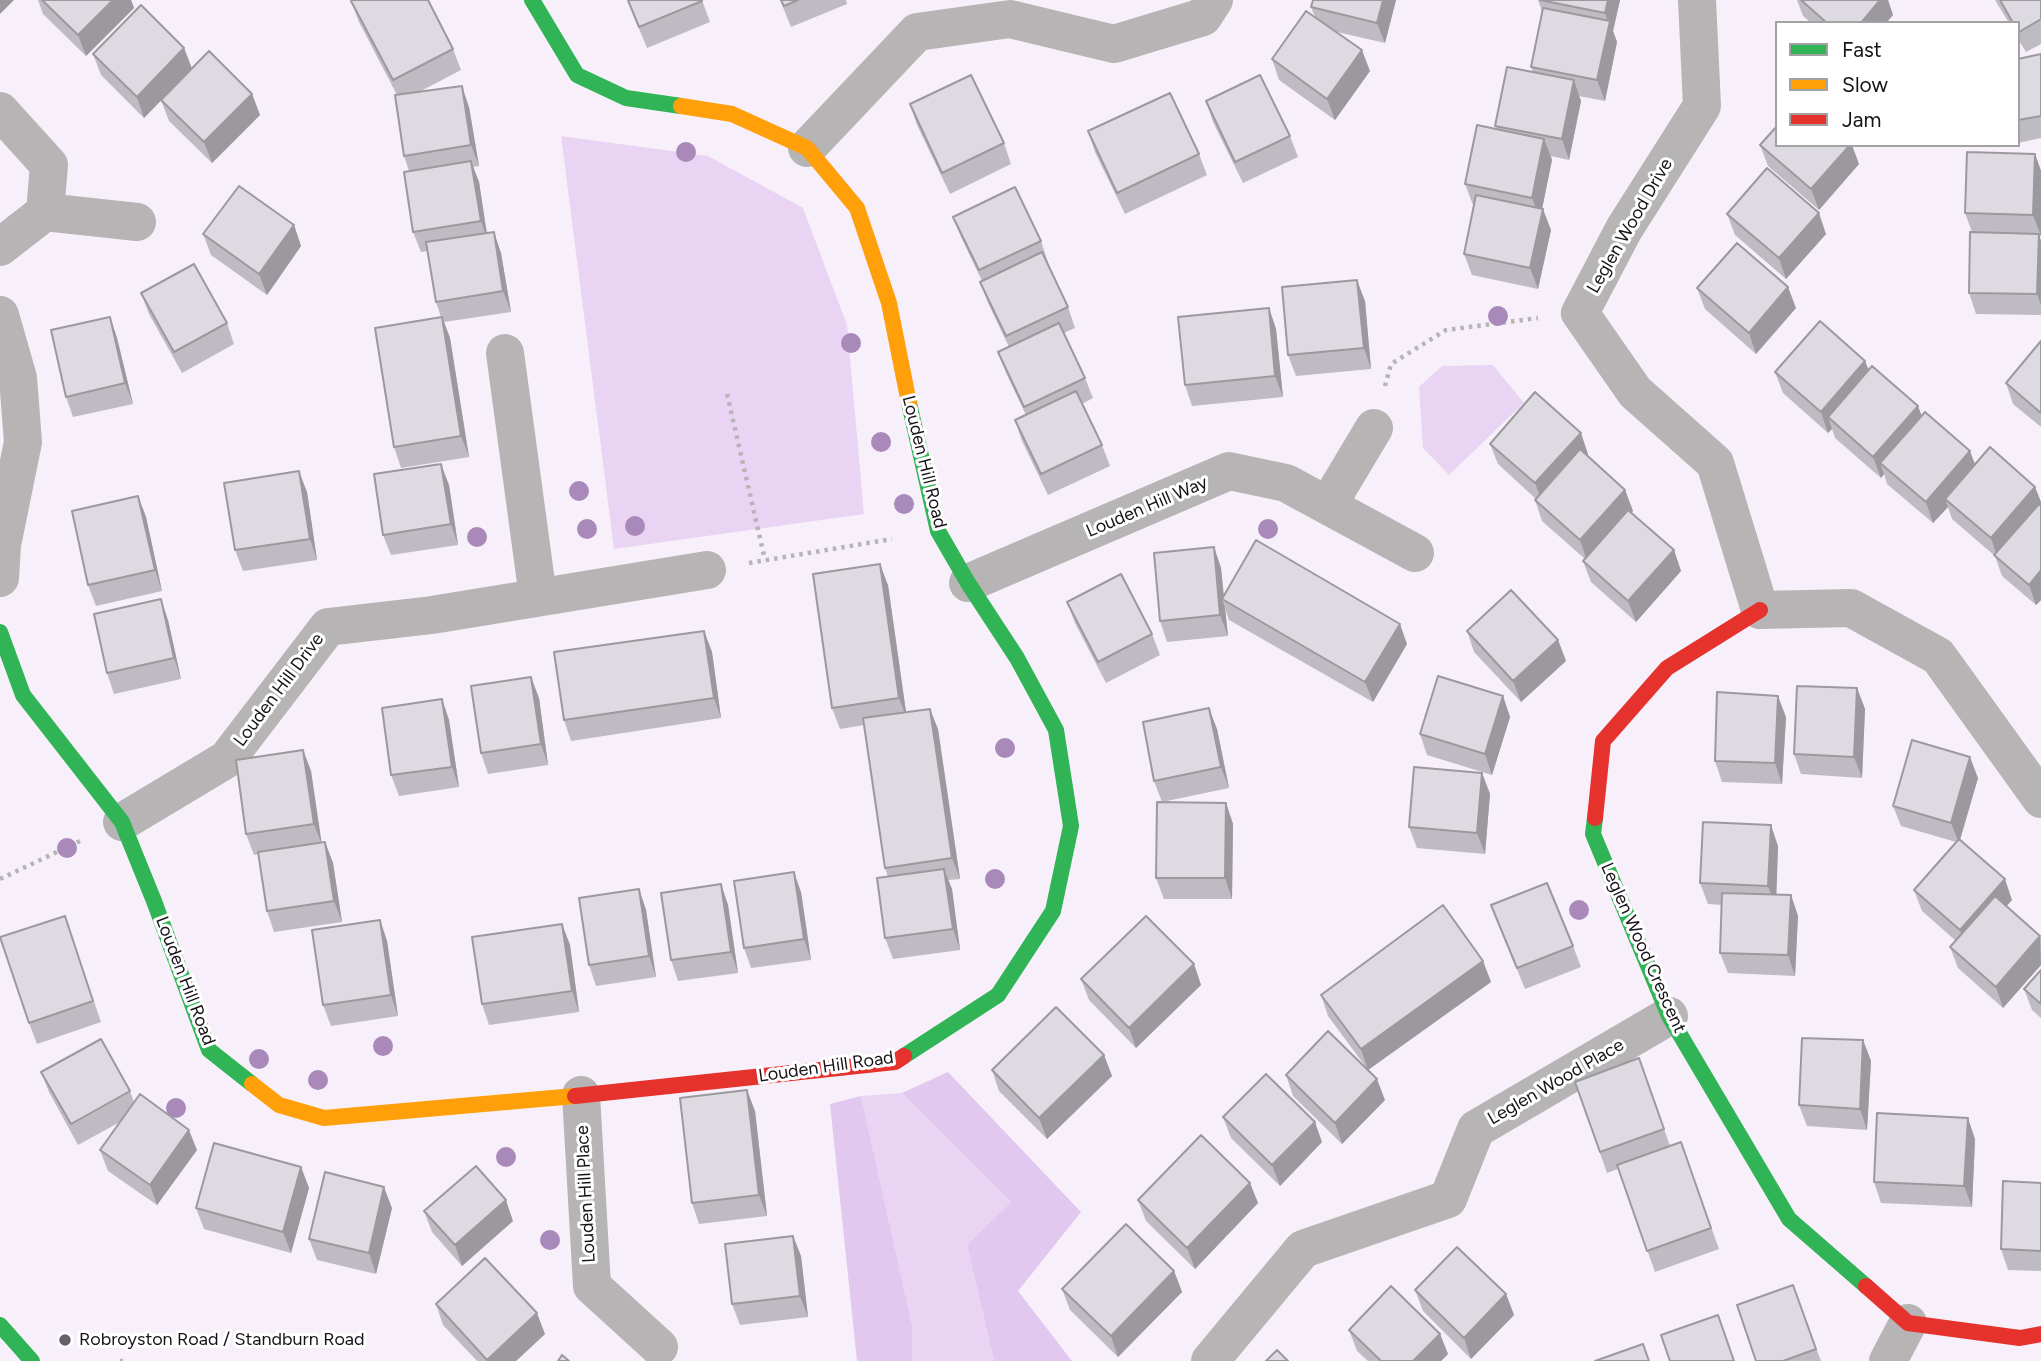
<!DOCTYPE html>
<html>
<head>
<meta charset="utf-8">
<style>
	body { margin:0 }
	#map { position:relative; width:2041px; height:1361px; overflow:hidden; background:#f7f0fa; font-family:Figtree,sans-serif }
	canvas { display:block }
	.legend { position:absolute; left:1775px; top:21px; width:245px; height:126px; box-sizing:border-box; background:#fff; border:2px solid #a2a1a3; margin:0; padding:9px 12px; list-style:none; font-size:21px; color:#171319 }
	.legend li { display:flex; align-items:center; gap:14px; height:35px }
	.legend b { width:35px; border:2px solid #a2a1a3 }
</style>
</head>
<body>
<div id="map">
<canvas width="2041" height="1361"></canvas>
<ul class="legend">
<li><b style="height:9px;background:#30b455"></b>Fast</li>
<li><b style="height:9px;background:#ff9f0a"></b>Slow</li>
<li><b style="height:9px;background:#e5322d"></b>Jam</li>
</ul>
</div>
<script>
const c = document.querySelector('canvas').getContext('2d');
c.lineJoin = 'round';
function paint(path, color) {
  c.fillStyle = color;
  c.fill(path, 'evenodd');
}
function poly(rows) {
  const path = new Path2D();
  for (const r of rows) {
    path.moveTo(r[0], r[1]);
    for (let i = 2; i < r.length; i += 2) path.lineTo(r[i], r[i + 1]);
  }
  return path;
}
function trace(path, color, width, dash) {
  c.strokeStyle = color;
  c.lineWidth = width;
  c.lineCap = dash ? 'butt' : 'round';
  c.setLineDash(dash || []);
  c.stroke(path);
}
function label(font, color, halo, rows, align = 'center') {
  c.font = font + ' Figtree,sans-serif';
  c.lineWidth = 6;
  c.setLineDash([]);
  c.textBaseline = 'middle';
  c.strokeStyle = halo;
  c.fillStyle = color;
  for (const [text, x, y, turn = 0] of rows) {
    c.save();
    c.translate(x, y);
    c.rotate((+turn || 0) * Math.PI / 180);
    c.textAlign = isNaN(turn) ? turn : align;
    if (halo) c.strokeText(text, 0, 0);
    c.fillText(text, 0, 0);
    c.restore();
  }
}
paint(poly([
	[561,136,708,156,803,208,847,325,864,514,614,549],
	[1493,365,1524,403,1449,475,1423,448,1419,387,1442,366],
	[902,1093,1011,1202,967,1245,994,1361,912,1361,912,1325,861,1096]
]), '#e9d5f3');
paint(poly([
	[948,1072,1081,1212,1018,1291,1072,1361,994,1361,967,1245,1011,1202,902,1093],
	[861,1096,912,1325,912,1361,857,1361,830,1104]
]), '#e2c7ef');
trace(poly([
	[1385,386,1391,364,1446,330,1538,318],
	[727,394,765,560],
	[749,563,892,539],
	[0,879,80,841],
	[120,1361,123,1361]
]), '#b7b4b8', 4.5, [3.5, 5]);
trace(poly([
	[1697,0,1702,106,1624,229,1580,313,1635,392,1715,463,1760,610,1851,608,1938,656,2041,799],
	[0,111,49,165,45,212,0,247],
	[807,148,917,32,1010,19,1114,44,1203,17,1214,0],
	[45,212,137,222],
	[0,315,18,378,23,442,2,545,0,578],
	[505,353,538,597],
	[1328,505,1374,428],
	[968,583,1229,471,1286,483,1415,553],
	[122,822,227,759,328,627,432,615,707,570],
	[581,1095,592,1286,659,1347],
	[1210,1361,1303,1249,1448,1199,1476,1129,1669,1016],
	[1888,1361,1908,1323]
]), '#b6b4b4', 38);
trace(poly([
	[532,0,577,75,626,98,681,106],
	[0,632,23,695,122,822,154,901,209,1050,252,1084],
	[1595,818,1593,834,1669,1016,1789,1219,1866,1286],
	[904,1056,998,995,1053,911,1071,826,1056,730,1017,658,968,583,938,531,909,403],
	[0,1325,32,1361]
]), '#30b455', 16);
trace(poly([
	[681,106,732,114,807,148,857,208,889,303,909,403],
	[252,1084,279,1105,324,1118,575,1096]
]), '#ff9f0a', 16);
trace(poly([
	[1595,818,1603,741,1667,668,1760,610],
	[575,1096,895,1062,904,1056],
	[1866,1286,1908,1323,2020,1338,2041,1334]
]), '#e5322d', 16);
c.fillStyle = '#a989b9';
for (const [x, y] of [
	[686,152],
	[1498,316],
	[851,343],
	[881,442],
	[579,491],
	[904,504],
	[635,526],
	[587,529],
	[1268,529],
	[477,537],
	[1005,748],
	[67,848],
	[995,879],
	[1579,910],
	[383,1046],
	[259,1059],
	[318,1080],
	[176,1108],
	[506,1157],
	[550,1240]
]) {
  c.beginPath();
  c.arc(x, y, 10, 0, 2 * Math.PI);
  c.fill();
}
paint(poly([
	[38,0,131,0,134,8,86,56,43,14],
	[627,0,702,0,710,22,647,48],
	[780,0,846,0,847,4,791,27],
	[1313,0,1396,0,1385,43,1337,32,1370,71,1335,120,1279,80,1272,59,1315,17,1311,7],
	[1538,0,1620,0,1613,31,1617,42,1605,101,1579,96,1581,101,1569,160,1551,156,1552,160,1542,209,1551,230,1538,289,1472,275,1464,254,1474,205,1473,205,1465,184,1496,129,1495,126,1533,72,1531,67,1542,11],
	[1797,0,1888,0,1893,15,1886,23,1811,23,1803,16],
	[1995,0,2041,0,2041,44,2026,52,2018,39,2018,23,2009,23],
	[351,1,453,49,461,70,419,92,469,107,479,166,473,167,479,182,487,233,501,253,511,312,444,322,450,338,469,457,401,468,394,447,441,317,436,302,428,251,421,252,413,232,409,171,404,156,397,95,359,22],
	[184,48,192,68,252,94,260,115,212,163,169,121,161,100,144,118,101,75,93,54],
	[2041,54,2041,138,2018,143,2018,59],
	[1206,101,1290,136,1298,157,1243,183,1213,122],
	[910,104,1004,143,1011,164,950,194,917,125],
	[1088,131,1199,154,1207,175,1125,214,1095,152],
	[1760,145,1859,164,1819,210,1768,166],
	[2035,154,2041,171,2041,236,2039,236,2041,241,2041,315,1976,314,1969,293,1972,232,1965,213],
	[1727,214,1826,234,1786,279,1735,235],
	[953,217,1041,241,1048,262,1046,263,1068,307,1075,328,1064,333,1085,378,1093,398,1082,404,1102,445,1110,466,1048,495,1022,441,1015,420,1026,415,1006,373,998,352,1009,347,988,303,980,282,982,281,961,237],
	[294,225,301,246,267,295,211,255,203,234],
	[1697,288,1796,308,1756,354,1705,309],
	[141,293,227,323,234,344,182,373,149,314],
	[1365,301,1371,369,1296,376,1288,355],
	[1269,308,1276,329,1283,397,1192,406,1185,385],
	[110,317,117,338,133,404,73,417,66,397],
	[2041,341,2041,427,2013,404,2006,383],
	[1865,361,1869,370,1921,415,1975,464,2035,487,2041,502,2041,600,2036,605,2002,576,1995,556,1952,519,1948,507,1933,523,1887,484,1884,474,1881,478,1835,438,1832,429,1828,433,1783,393,1775,372],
	[1490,444,1588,454,1587,455,1625,490,1633,511,1631,512,1674,550,1681,571,1636,622,1591,582,1583,561,1585,559,1542,521,1535,500,1536,499,1498,464],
	[449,485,458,545,391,555,383,535],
	[307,492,317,560,243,571,235,550],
	[138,496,146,517,162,591,96,606,88,585],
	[1214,547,1221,568,1224,595,1407,644,1373,702,1229,620,1225,608,1228,636,1167,642,1160,621],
	[888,585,906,712,938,729,960,879,948,880,952,889,960,950,893,959,885,938,888,877,885,868,864,725,840,729,832,708],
	[1067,602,1152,634,1160,655,1106,683,1075,623],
	[168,620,181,679,114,694,107,673],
	[704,631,712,652,721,718,571,741,564,720],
	[1467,631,1558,640,1566,661,1521,702,1474,652],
	[1857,688,1865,709,1862,778,1801,774,1794,754],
	[1503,696,1510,717,1492,775,1427,755,1420,734],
	[539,698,548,765,488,774,481,753],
	[442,699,449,720,459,787,399,796,391,775],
	[1786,717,1782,784,1722,782,1715,761],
	[1217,729,1229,788,1162,802,1154,781],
	[303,750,311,771,321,843,325,842,333,863,342,922,274,932,267,911,258,854,254,855,246,834],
	[1482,773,1490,794,1485,854,1417,848,1409,827],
	[1978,778,1960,840,2012,900,2006,906,2040,936,2041,938,2041,965,2003,1008,1958,968,1950,947,1956,941,1922,911,1914,890,1956,842,1901,826,1893,806],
	[1226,803,1233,824,1232,899,1164,899,1156,878],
	[1778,846,1776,895,1791,895,1798,916,1795,976,1728,973,1720,953,1722,905,1708,904,1700,883],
	[721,884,728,905,738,973,678,981,671,960],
	[639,889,646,910,656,977,596,986,589,965],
	[801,892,811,960,751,968,744,948],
	[1491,905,1573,946,1581,967,1525,989],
	[380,920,387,941,398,1016,331,1026,323,1005],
	[562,924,570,945,579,1012,489,1025,482,1004],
	[72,937,101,1022,37,1044,29,1023],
	[1483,961,1491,982,1368,1070,1328,1016,1321,995],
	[1194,964,1201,985,1136,1048,1089,1000,1081,979],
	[2041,970,2041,1018,2032,1010,2024,989],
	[1863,1040,1871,1061,1867,1130,1807,1126,1799,1105],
	[1104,1055,1112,1076,1047,1139,999,1091,992,1070],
	[1639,1058,1670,1146,1681,1142,1719,1249,1655,1272,1618,1169,1607,1173,1575,1082],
	[41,1072,130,1091,134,1102,197,1150,157,1205,108,1171,100,1150,120,1122,78,1145,49,1092],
	[1286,1075,1385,1100,1342,1144,1293,1096],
	[755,1111,767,1216,699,1224,692,1203],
	[1223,1117,1322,1142,1280,1186,1231,1138],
	[1975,1139,1972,1207,1881,1203,1874,1182],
	[301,1167,309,1188,291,1253,204,1229,196,1208],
	[1250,1183,1258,1203,1195,1269,1146,1221,1138,1200],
	[2041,1183,2041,1271,2008,1270,2001,1249],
	[392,1208,376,1274,317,1260,309,1239],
	[424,1211,513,1221,462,1266,432,1232],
	[793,1236,801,1256,808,1317,740,1325,732,1304],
	[1174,1271,1182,1292,1118,1357,1070,1310,1062,1289],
	[1793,1285,1821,1361,1756,1361],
	[1415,1290,1506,1294,1514,1315,1471,1359,1423,1311],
	[436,1304,545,1334,516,1361,477,1361,443,1325],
	[1349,1330,1440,1334,1448,1354,1441,1361,1368,1361,1357,1351]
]), '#bfbbc2');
paint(poly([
	[0,0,14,0,0,14],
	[113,0,131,0,134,8,86,56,78,35],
	[1383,0,1396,0,1385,43,1377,23],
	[1608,0,1620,0,1613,31,1617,42,1605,101,1597,80,1609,25,1605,13],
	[1880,0,1888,0,1893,15,1886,23,1861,23],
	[184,48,192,69,144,118,137,97],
	[1362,50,1370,71,1335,120,1327,99],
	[1574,80,1581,101,1569,160,1562,139],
	[462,86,469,107,479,166,471,145],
	[252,94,260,115,212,163,204,142],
	[1544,139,1552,160,1540,219,1532,198],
	[1850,145,1852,145,1859,164,1819,210,1811,189],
	[2035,154,2041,171,2041,236,2033,215],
	[471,161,479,182,488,242,481,221],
	[1543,209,1551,230,1538,289,1530,268],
	[1819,213,1826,234,1786,279,1779,258],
	[294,225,301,246,267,295,259,274],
	[494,232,501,253,511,312,503,291],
	[2039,234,2041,241,2041,305,2037,294],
	[1357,280,1365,301,1371,369,1364,348],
	[1788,287,1796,308,1756,354,1749,333],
	[1269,308,1276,329,1283,397,1275,376],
	[110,317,117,338,133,404,125,383],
	[442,317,450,338,469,457,461,436],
	[1865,361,1873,382,1828,417,1832,429,1828,433,1821,412],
	[1918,406,1926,427,1880,463,1884,474,1881,478,1873,457],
	[1581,433,1588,454,1543,504,1535,483],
	[1970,451,1978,472,1945,499,1948,507,1933,523,1926,502],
	[441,464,449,485,458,545,451,524],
	[299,471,307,492,317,560,310,539],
	[2035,487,2041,502,2041,510,1998,559,1991,538],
	[1625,490,1633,511,1587,561,1580,540],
	[138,496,146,517,162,591,155,570],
	[1214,547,1221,568,1224,600,1222,599,1225,608,1228,636,1220,615],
	[1674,550,1681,571,1636,622,1628,601],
	[880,564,888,585,907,719,899,698],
	[2041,570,2041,600,2036,605,2029,585],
	[161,599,168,620,181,679,174,658],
	[1400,624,1407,644,1373,702,1365,682],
	[704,631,712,652,721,718,714,698],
	[1558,640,1566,661,1521,702,1513,681],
	[531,677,539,698,548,765,541,744],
	[1857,688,1865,709,1862,778,1854,757],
	[1503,696,1510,717,1492,775,1485,754],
	[1778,696,1786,717,1782,784,1775,763],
	[442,699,449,720,459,787,452,767],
	[1209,708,1217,729,1229,788,1221,767],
	[930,709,938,729,960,879,952,858],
	[303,750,311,771,322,845,314,824],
	[1970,757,1978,778,1959,843,1951,823],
	[1482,773,1490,794,1485,854,1477,833],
	[1226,803,1233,824,1232,899,1225,878],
	[1771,825,1778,846,1776,907,1768,886],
	[325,842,333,863,342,922,334,901],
	[944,869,952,889,960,950,953,929],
	[794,872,801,892,811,960,804,939],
	[2005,879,2012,900,1967,951,1960,930],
	[721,884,728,905,738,973,731,952],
	[639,889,646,910,656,977,649,956],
	[1791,895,1798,916,1795,976,1788,955],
	[380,920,387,941,398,1016,391,995],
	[562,924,570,945,579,1012,572,991],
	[2040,936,2041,965,2003,1008,1996,987],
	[1483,961,1491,982,1368,1070,1361,1049],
	[1194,964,1201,985,1136,1048,1129,1028],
	[1863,1040,1871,1061,1867,1130,1860,1109],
	[1104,1055,1112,1076,1047,1139,1039,1118],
	[1377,1079,1385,1100,1342,1144,1335,1123],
	[747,1090,755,1111,767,1216,759,1195],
	[1968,1118,1975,1139,1972,1207,1964,1186],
	[1315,1122,1322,1142,1280,1186,1272,1165],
	[189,1130,197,1150,157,1205,150,1185],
	[301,1167,309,1188,291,1253,283,1232],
	[1250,1183,1258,1203,1195,1269,1187,1248],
	[384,1187,392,1208,376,1274,369,1253],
	[506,1200,513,1221,462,1266,455,1245],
	[793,1236,801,1256,808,1317,800,1296],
	[1174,1271,1182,1292,1118,1357,1111,1336],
	[1506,1294,1514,1315,1471,1359,1464,1338],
	[537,1313,545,1334,516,1361,488,1361,487,1360],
	[1440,1334,1448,1354,1441,1361,1413,1361]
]), '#9b999e');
const building = poly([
	[42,0,113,0,78,35,42,0],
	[353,0,428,0,453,49,393,80,351,1,353,0],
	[628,0,702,0,702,1,639,27,628,0],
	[781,0,798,0,784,6,781,0],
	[1313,0,1383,0,1377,23,1311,7,1313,0],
	[1540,0,1608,0,1605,13,1540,0],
	[1801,0,1880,0,1861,23,1827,23,1801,0],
	[2000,0,2041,0,2041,19,2019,32,2018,23,2013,23,2000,0],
	[141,5,184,48,137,97,93,54,141,5],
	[1543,8,1610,21,1597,80,1531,67,1543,8],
	[1306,11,1362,50,1327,99,1272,59,1306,11],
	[209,51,252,94,204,142,161,100,209,51],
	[2041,54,2041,116,2018,120,2018,59,2041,54],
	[1507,67,1574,80,1562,139,1495,126,1507,67],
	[971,75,1004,143,942,173,910,104,971,75],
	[1260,75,1290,136,1235,162,1206,101,1260,75],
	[462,86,471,145,404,156,395,95,462,86],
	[1170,93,1199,154,1117,193,1088,131,1170,93],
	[1477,125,1544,139,1532,198,1465,184,1477,125],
	[1777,126,1777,145,1850,145,1811,189,1760,145,1777,126],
	[1967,152,2035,154,2033,215,1965,213,1967,152],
	[471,161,481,221,413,232,404,172,471,161],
	[1767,168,1819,213,1779,258,1727,214,1767,168],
	[239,186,294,225,259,274,203,234,239,186],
	[1015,187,1041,241,979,270,953,217,1015,187],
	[1476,195,1543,209,1530,268,1464,254,1476,195],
	[494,232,503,291,436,302,426,242,494,232],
	[1970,232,2039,234,2037,294,1969,293,1970,232],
	[1737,243,1788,287,1749,333,1697,288,1737,243],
	[1042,252,1068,307,1006,336,980,282,1042,252],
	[194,264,227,323,174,352,141,293,194,264],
	[1357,280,1364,348,1288,355,1282,287,1357,280],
	[1269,308,1275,376,1185,385,1178,317,1269,308],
	[110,317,125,383,66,397,51,330,110,317],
	[442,317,461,436,394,447,375,328,442,317],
	[1820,321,1865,361,1821,412,1775,372,1820,321],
	[1059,323,1085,378,1024,407,998,352,1059,323],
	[2041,341,2041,413,2006,383,2041,341],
	[1872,366,1918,406,1873,457,1828,417,1872,366],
	[1076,391,1102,445,1041,474,1015,420,1076,391],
	[1535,392,1581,433,1535,483,1490,444,1535,392],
	[1925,412,1970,451,1926,502,1880,463,1925,412],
	[1990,447,2035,487,1991,538,1945,499,1990,447],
	[1580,449,1625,490,1580,540,1535,500,1580,449],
	[441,464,451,524,383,535,374,474,441,464],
	[299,471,310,539,235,550,224,483,299,471],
	[138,496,155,570,88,585,72,511,138,496],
	[2039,504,2041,506,2041,570,2029,585,1994,555,2039,504],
	[1628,510,1674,550,1628,601,1583,561,1628,510],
	[1256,540,1400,624,1365,682,1222,599,1256,540],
	[1214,547,1220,615,1160,621,1154,553,1214,547],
	[880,564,899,698,832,708,813,574,880,564],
	[1121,574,1152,634,1098,662,1067,602,1121,574],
	[1511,590,1558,640,1513,681,1467,631,1511,590],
	[161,599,174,658,107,673,94,614,161,599],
	[704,631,714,698,564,720,554,652,704,631],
	[1438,676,1503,696,1485,754,1420,734,1438,676],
	[531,677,541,744,481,753,471,686,531,677],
	[1797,686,1857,688,1854,757,1794,754,1797,686],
	[1717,692,1778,696,1775,763,1715,761,1717,692],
	[442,699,452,767,391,775,382,708,442,699],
	[1209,708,1221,767,1154,781,1143,722,1209,708],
	[930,709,952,858,885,868,863,718,930,709],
	[1912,740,1970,757,1951,823,1893,806,1912,740],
	[303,750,314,824,246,834,236,760,303,750],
	[1414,767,1482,773,1477,833,1409,827,1414,767],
	[1157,802,1226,803,1225,878,1156,878,1157,802],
	[1703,822,1771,825,1768,886,1700,883,1703,822],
	[1959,839,2005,879,1960,930,1914,890,1959,839],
	[325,842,334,901,267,911,258,852,325,842],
	[944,869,953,929,885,938,877,878,944,869],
	[794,872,804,939,744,948,734,881,794,872],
	[1547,883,1573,946,1517,968,1491,905,1547,883],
	[721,884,731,952,671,960,661,893,721,884],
	[639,889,649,956,589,965,579,898,639,889],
	[1722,893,1791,895,1788,955,1720,953,1722,893],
	[1995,896,2040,936,1996,987,1950,947,1995,896],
	[1443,905,1483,961,1361,1049,1321,995,1443,905],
	[65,916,93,1001,29,1023,0,937,65,916],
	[1146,916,1194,964,1129,1028,1081,979,1146,916],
	[380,920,391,995,323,1005,312,930,380,920],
	[562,924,572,991,482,1004,472,937,562,924],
	[2041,970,2041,1004,2024,989,2041,970],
	[1056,1007,1104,1055,1039,1118,992,1070,1056,1007],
	[1328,1031,1377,1079,1335,1123,1286,1075,1328,1031],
	[1802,1038,1863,1040,1860,1109,1799,1105,1802,1038],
	[101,1039,130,1091,71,1124,41,1072,101,1039],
	[1639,1058,1664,1129,1600,1152,1575,1082,1639,1058],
	[1266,1074,1315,1122,1272,1165,1223,1117,1266,1074],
	[747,1090,759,1195,692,1203,680,1098,747,1090],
	[140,1094,189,1130,150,1185,100,1150,140,1094],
	[1877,1113,1968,1118,1964,1186,1874,1182,1877,1113],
	[1201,1135,1250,1183,1187,1248,1138,1200,1201,1135],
	[1681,1142,1711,1228,1647,1251,1617,1165,1681,1142],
	[214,1143,301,1167,283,1232,196,1208,214,1143],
	[476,1166,506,1200,455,1245,424,1211,476,1166],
	[325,1172,384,1187,369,1253,309,1239,325,1172],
	[2003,1181,2041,1183,2041,1251,2001,1249,2003,1181],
	[1126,1224,1174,1271,1111,1336,1062,1289,1126,1224],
	[793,1236,800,1296,732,1304,725,1244,793,1236],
	[1457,1247,1506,1294,1464,1338,1415,1290,1457,1247],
	[485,1258,537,1313,487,1360,436,1304,485,1258],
	[1793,1285,1816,1349,1783,1361,1756,1361,1737,1305,1793,1285],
	[1391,1286,1440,1334,1413,1361,1381,1361,1349,1330,1391,1286],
	[1718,1315,1734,1361,1670,1361,1661,1335,1718,1315],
	[1643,1344,1649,1361,1595,1361,1643,1344],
	[1277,1350,1288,1361,1266,1361,1277,1350],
	[562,1355,569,1361,558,1361,562,1355]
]);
paint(building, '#dedae1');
trace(building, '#9b999e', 2);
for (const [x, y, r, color] of [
	[65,1340,7,"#656068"]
]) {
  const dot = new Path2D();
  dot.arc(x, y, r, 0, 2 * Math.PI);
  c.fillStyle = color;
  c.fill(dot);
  trace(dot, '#fff', 2.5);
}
label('18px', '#171319', '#fff', [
	["Leglen Wood Drive",1630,226,-60],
	["Louden Hill Road",924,462,76],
	["Louden Hill Way",1147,507,-23],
	["Louden Hill Drive",279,690,-53],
	["Leglen Wood Crescent",1643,948,66],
	["Louden Hill Road",185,981,69],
	["Louden Hill Road",826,1067,-8],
	["Leglen Wood Place",1556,1082,-30],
	["Louden Hill Place",586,1194,-93]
]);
label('18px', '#171319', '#fff', [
	["Robroyston Road / Standburn Road",79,1340]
], 'left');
</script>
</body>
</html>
